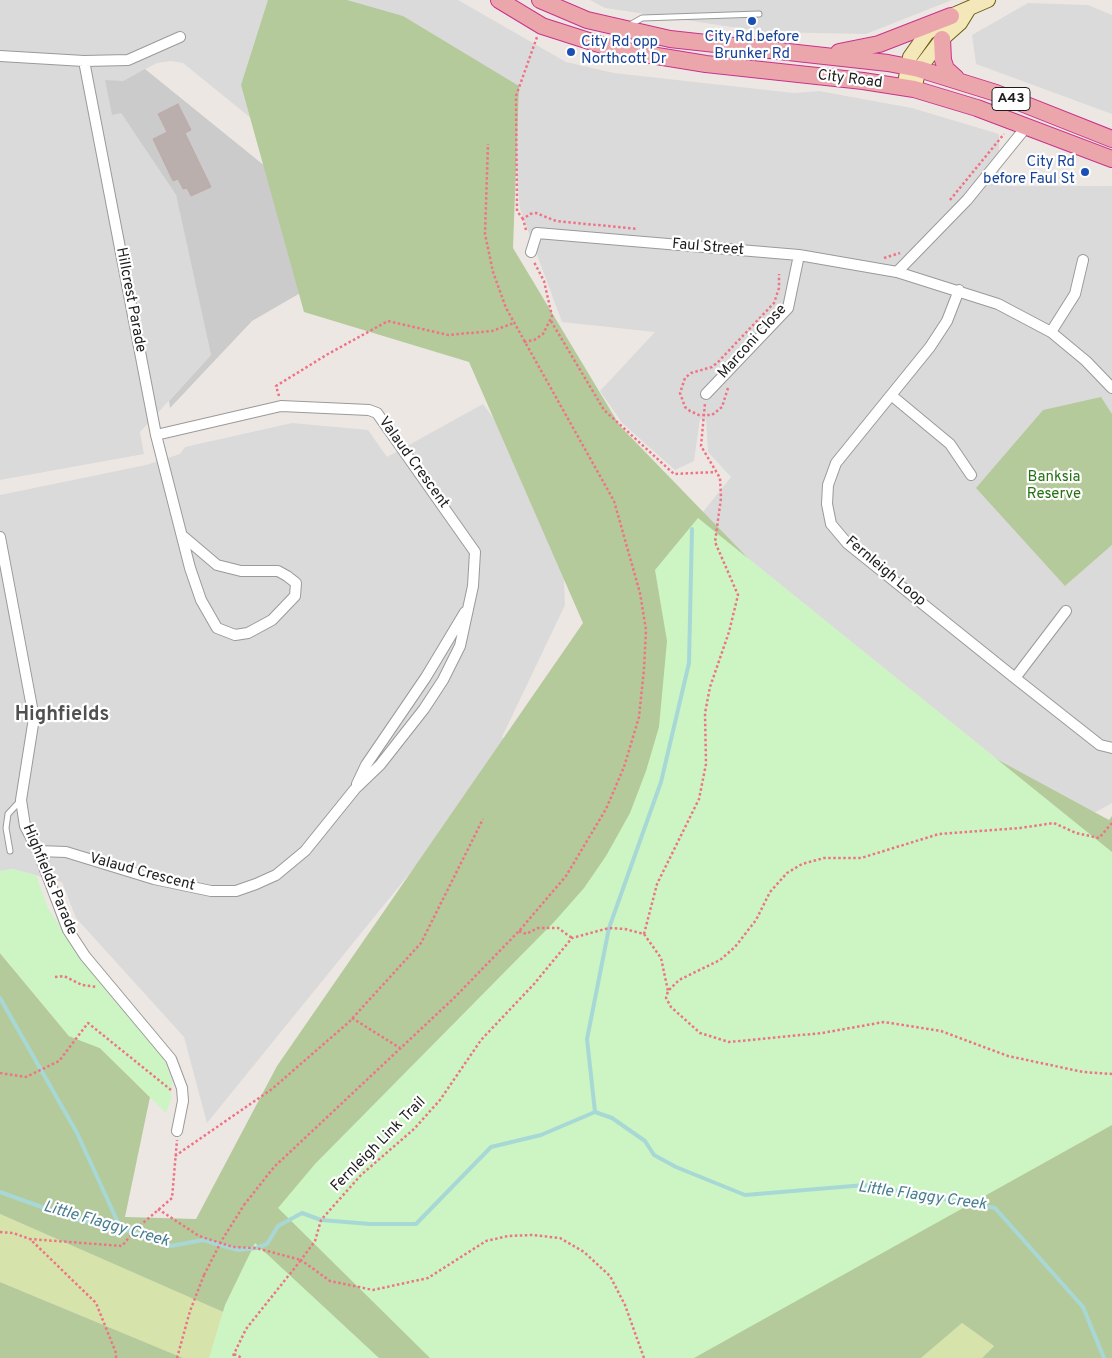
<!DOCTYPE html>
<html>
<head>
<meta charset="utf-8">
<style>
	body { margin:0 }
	canvas { display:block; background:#ede7e3 }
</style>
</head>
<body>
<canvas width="1112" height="1358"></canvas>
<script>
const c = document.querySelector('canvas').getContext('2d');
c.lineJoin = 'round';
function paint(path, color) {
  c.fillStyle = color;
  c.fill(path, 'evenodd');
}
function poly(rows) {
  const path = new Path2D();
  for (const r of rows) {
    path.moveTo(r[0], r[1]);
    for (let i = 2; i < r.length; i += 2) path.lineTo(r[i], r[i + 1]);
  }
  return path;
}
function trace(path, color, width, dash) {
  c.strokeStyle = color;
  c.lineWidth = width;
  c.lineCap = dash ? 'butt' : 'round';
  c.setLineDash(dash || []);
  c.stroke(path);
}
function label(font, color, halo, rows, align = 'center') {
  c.font = font + ' Overpass,sans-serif';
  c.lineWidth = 4.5;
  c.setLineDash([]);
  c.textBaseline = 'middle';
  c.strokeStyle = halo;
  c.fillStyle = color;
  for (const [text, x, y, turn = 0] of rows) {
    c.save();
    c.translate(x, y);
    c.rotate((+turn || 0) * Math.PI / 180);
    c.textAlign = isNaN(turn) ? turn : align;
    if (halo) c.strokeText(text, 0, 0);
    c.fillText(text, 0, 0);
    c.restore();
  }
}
paint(poly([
	[0,0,458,0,566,62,614,73,794,93,819,91,912,108,999,134,999,186,1112,186,1112,414,1100,397,1065,586,1112,545,1112,803,1076,823,698,518,731,477,708,452,706,419,700,419,694,461,675,470,622,423,600,391,655,332,562,322,520,209,513,139,257,123,183,63,171,61,157,63,123,81,121,113,176,195,211,355,140,432,144,454,0,480],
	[590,0,952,0,866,34,765,32,605,8],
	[1028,3,1088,5,1112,15,1112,114,976,64,972,35],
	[483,404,561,510,565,605,502,737,513,746,207,1123,184,1037,76,918,62,882,12,869,0,871,0,495,146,465,180,454,185,447,292,423,368,430,387,457]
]), '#dbdada');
paint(poly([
	[145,69,371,252,252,321,170,408,169,401,211,355,176,195,121,113,112,115,105,80,123,81]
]), '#cbcbcb');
paint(poly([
	[0,1214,328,1358,183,1358,0,1282],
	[962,1323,994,1346,982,1358,921,1358]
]), '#d6e4ac');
paint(poly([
	[268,0,347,0,403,16,519,86,513,248,620,426,743,553,858,684,1109,820,1112,816,1112,1358,982,1358,994,1346,962,1323,921,1358,328,1358,0,1214,0,953,69,1036,100,1048,150,1097,125,1217,196,1219,277,1066,583,623,469,362,304,312,241,85],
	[1101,397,1112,414,1112,545,1065,586,976,488,1043,410],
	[0,1282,183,1358,0,1358]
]), '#b5ca9b');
paint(poly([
	[698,518,1112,852,1112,1125,694,1358,430,1358,278,1208,315,1164,554,922,584,888,606,856,630,813,646,771,659,727,667,641,655,570],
	[12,869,36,875,48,908,79,956,163,1055,172,1081,171,1100,166,1113,100,1048,69,1036,0,953,0,871],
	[255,1243,379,1358,209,1358,225,1305]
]), '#ccf5c3');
trace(poly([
	[0,998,77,1133,121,1229],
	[595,1112,587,1039,609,928,661,782,689,663,692,529],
	[0,1192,75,1219,134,1232,171,1246,203,1240,238,1250,256,1248,267,1244,278,1226,302,1213,321,1220,370,1224,416,1224,491,1147,541,1135,595,1112,612,1118,645,1141,654,1155,676,1167,745,1195,865,1185,995,1208,1083,1307,1104,1358]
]), '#a7d8d6', 4);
const building = poly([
	[178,104,191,130,185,133,211,187,191,196,187,188,183,189,178,179,173,181,153,139,167,132,158,114,178,104]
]);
paint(building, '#baafad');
trace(building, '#beaba7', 1);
const service = poly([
	[628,26,642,18,759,14],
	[10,851,6,828,8,814,21,800]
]);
const minor = poly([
	[0,56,84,61,128,60,180,37],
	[84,61,156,435,190,568,201,600,217,628,235,635,248,633,272,620,295,596,296,583,287,576,278,571,241,571,217,565,184,537],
	[531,252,537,233,799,255,897,272,998,304,1051,332,1086,361,1112,388],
	[897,272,967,200,1027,126],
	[959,290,947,321,930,347,836,463,828,485,827,504,831,524,847,543,1015,678,1100,745,1112,748],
	[1051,332,1075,294,1083,260],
	[706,394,788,308,799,255],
	[891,395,950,444,971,475],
	[0,537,34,718,21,800,25,826,38,851,68,930,85,956,171,1059,182,1088,183,1101,177,1131],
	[1015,678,1066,611],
	[357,784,366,765,426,677,465,612],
	[38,851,66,852,154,879,211,891,236,891,256,884,276,875,305,851,355,789,380,765,424,709,443,680,460,646,473,586,475,552,377,413,369,410,281,406,156,435]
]);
const secondary = poly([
	[904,88,910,57,927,33,951,16,988,0],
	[914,89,919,69,942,39,960,23,968,10]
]);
const trunk = poly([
	[499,0,542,26,614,49,706,64,863,81,914,89,977,108,1112,159],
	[540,0,587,20,670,39,888,63,919,69,996,93,1112,139],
	[942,39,943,60,946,69,956,78],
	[839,52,879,44,951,16]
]);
trace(service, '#9a9a9a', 7);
trace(minor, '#9a9a9a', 12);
trace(secondary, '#6b5d0d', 16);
trace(trunk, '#cb318d', 18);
trace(poly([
	[751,36,753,21],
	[950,200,1004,134],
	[523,219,517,211,516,96,537,37],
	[526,230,523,219,530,214,536,213,556,221,638,229],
	[884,258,900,253],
	[551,321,604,410,674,474,716,472],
	[524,342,534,340,543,334,552,316,544,281,534,262],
	[728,388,722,407,712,415,699,415,690,411,685,407,680,393,685,378,691,373,712,367,718,362,774,303,779,288,779,274],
	[279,396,276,386,328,354,388,321,448,335,492,331,514,323],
	[1112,823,1099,838,1076,833,1054,823,1020,828,939,834,861,858,824,858,802,864,787,873,770,892,756,920,735,947,720,960,679,980,668,991,666,998,671,1007,700,1033,729,1042,822,1033,884,1022,941,1031,1008,1056,1083,1072,1112,1074],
	[519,931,526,934,538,928,558,928,572,938],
	[644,934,657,884,699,799,706,764,705,713,710,687,729,632,738,595,715,542,721,498,720,478,701,446,705,403],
	[55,977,64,976,82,985,97,987],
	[352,1018,400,1048],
	[0,1073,26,1077,59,1061,88,1023,171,1090],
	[175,1156,272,1089,349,1022,421,943,483,819],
	[244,1205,274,1167,455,997,519,931,566,876,606,809,624,767,639,717,644,669,646,630,640,593,614,501,506,308,493,272,485,234,488,144],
	[158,1209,199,1236,233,1247,256,1248,301,1260,246,1329,232,1358],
	[0,1232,13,1233,30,1239],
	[234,1354,242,1358],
	[116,1358,116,1353,96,1303,30,1239,122,1246,136,1229,172,1198,177,1140],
	[177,1358,190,1311,204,1275],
	[644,1358,625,1305,610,1276,584,1252,560,1238,532,1235,508,1236,486,1241,428,1278,373,1290,330,1281,301,1260,315,1241,321,1220,361,1175,414,1129,440,1100,481,1040,534,984,572,938,609,928,625,929,644,934,661,958,668,991]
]), '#ef7386', 2.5, [2.5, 2.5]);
trace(service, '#fff', 5);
trace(minor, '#fff', 10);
trace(secondary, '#f4e8ba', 14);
trace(trunk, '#eaa6aa', 16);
trace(poly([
	[204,1275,222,1240,244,1205]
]), '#ef7386', 2.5, [2.5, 2.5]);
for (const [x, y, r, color] of [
	[752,21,5,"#1a4fb4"],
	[571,52,5,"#1a4fb4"],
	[1085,172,5,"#1a4fb4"]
]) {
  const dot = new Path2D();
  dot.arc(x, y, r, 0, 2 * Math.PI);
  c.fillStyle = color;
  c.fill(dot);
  trace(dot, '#fff', 2);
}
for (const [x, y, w] of [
	[1011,99,38]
]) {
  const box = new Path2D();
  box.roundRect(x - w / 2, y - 11.5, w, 23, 4);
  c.fillStyle = '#fff';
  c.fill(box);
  trace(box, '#1d1d1d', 1);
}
label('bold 14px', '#1d1d1d', null, [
	["A43",1011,99]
]);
label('15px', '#164399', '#fff', [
	["City Rd before",752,38],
	["Brunker Rd",752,55],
	["City Rd opp",581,43,"left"],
	["Northcott Dr",581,60,"left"],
	["City Rd",1075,163,"right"],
	["before Faul St",1075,180,"right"]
]);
label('15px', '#1d1d1d', '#fff', [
	["City Road",850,80,7],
	["Faul Street",708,248,5],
	["Hillcrest Parade",130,300,79],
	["Marconi Close",753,342,-48],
	["Valaud Crescent",413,463,54],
	["Fernleigh Loop",885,572,40],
	["Valaud Crescent",142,873,15],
	["Highfields Parade",49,880,67],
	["Fernleigh Link Trail",379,1145,-45]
]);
label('15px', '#247213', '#fff', [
	["Banksia",1054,478],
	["Reserve",1054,495]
]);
label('italic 16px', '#477e8f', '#fff', [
	["Little Flaggy Creek",922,1197,8],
	["Little Flaggy Creek",106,1225,16]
]);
label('bold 20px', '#505050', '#fff', [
	["Highfields",62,716]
]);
</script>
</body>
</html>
